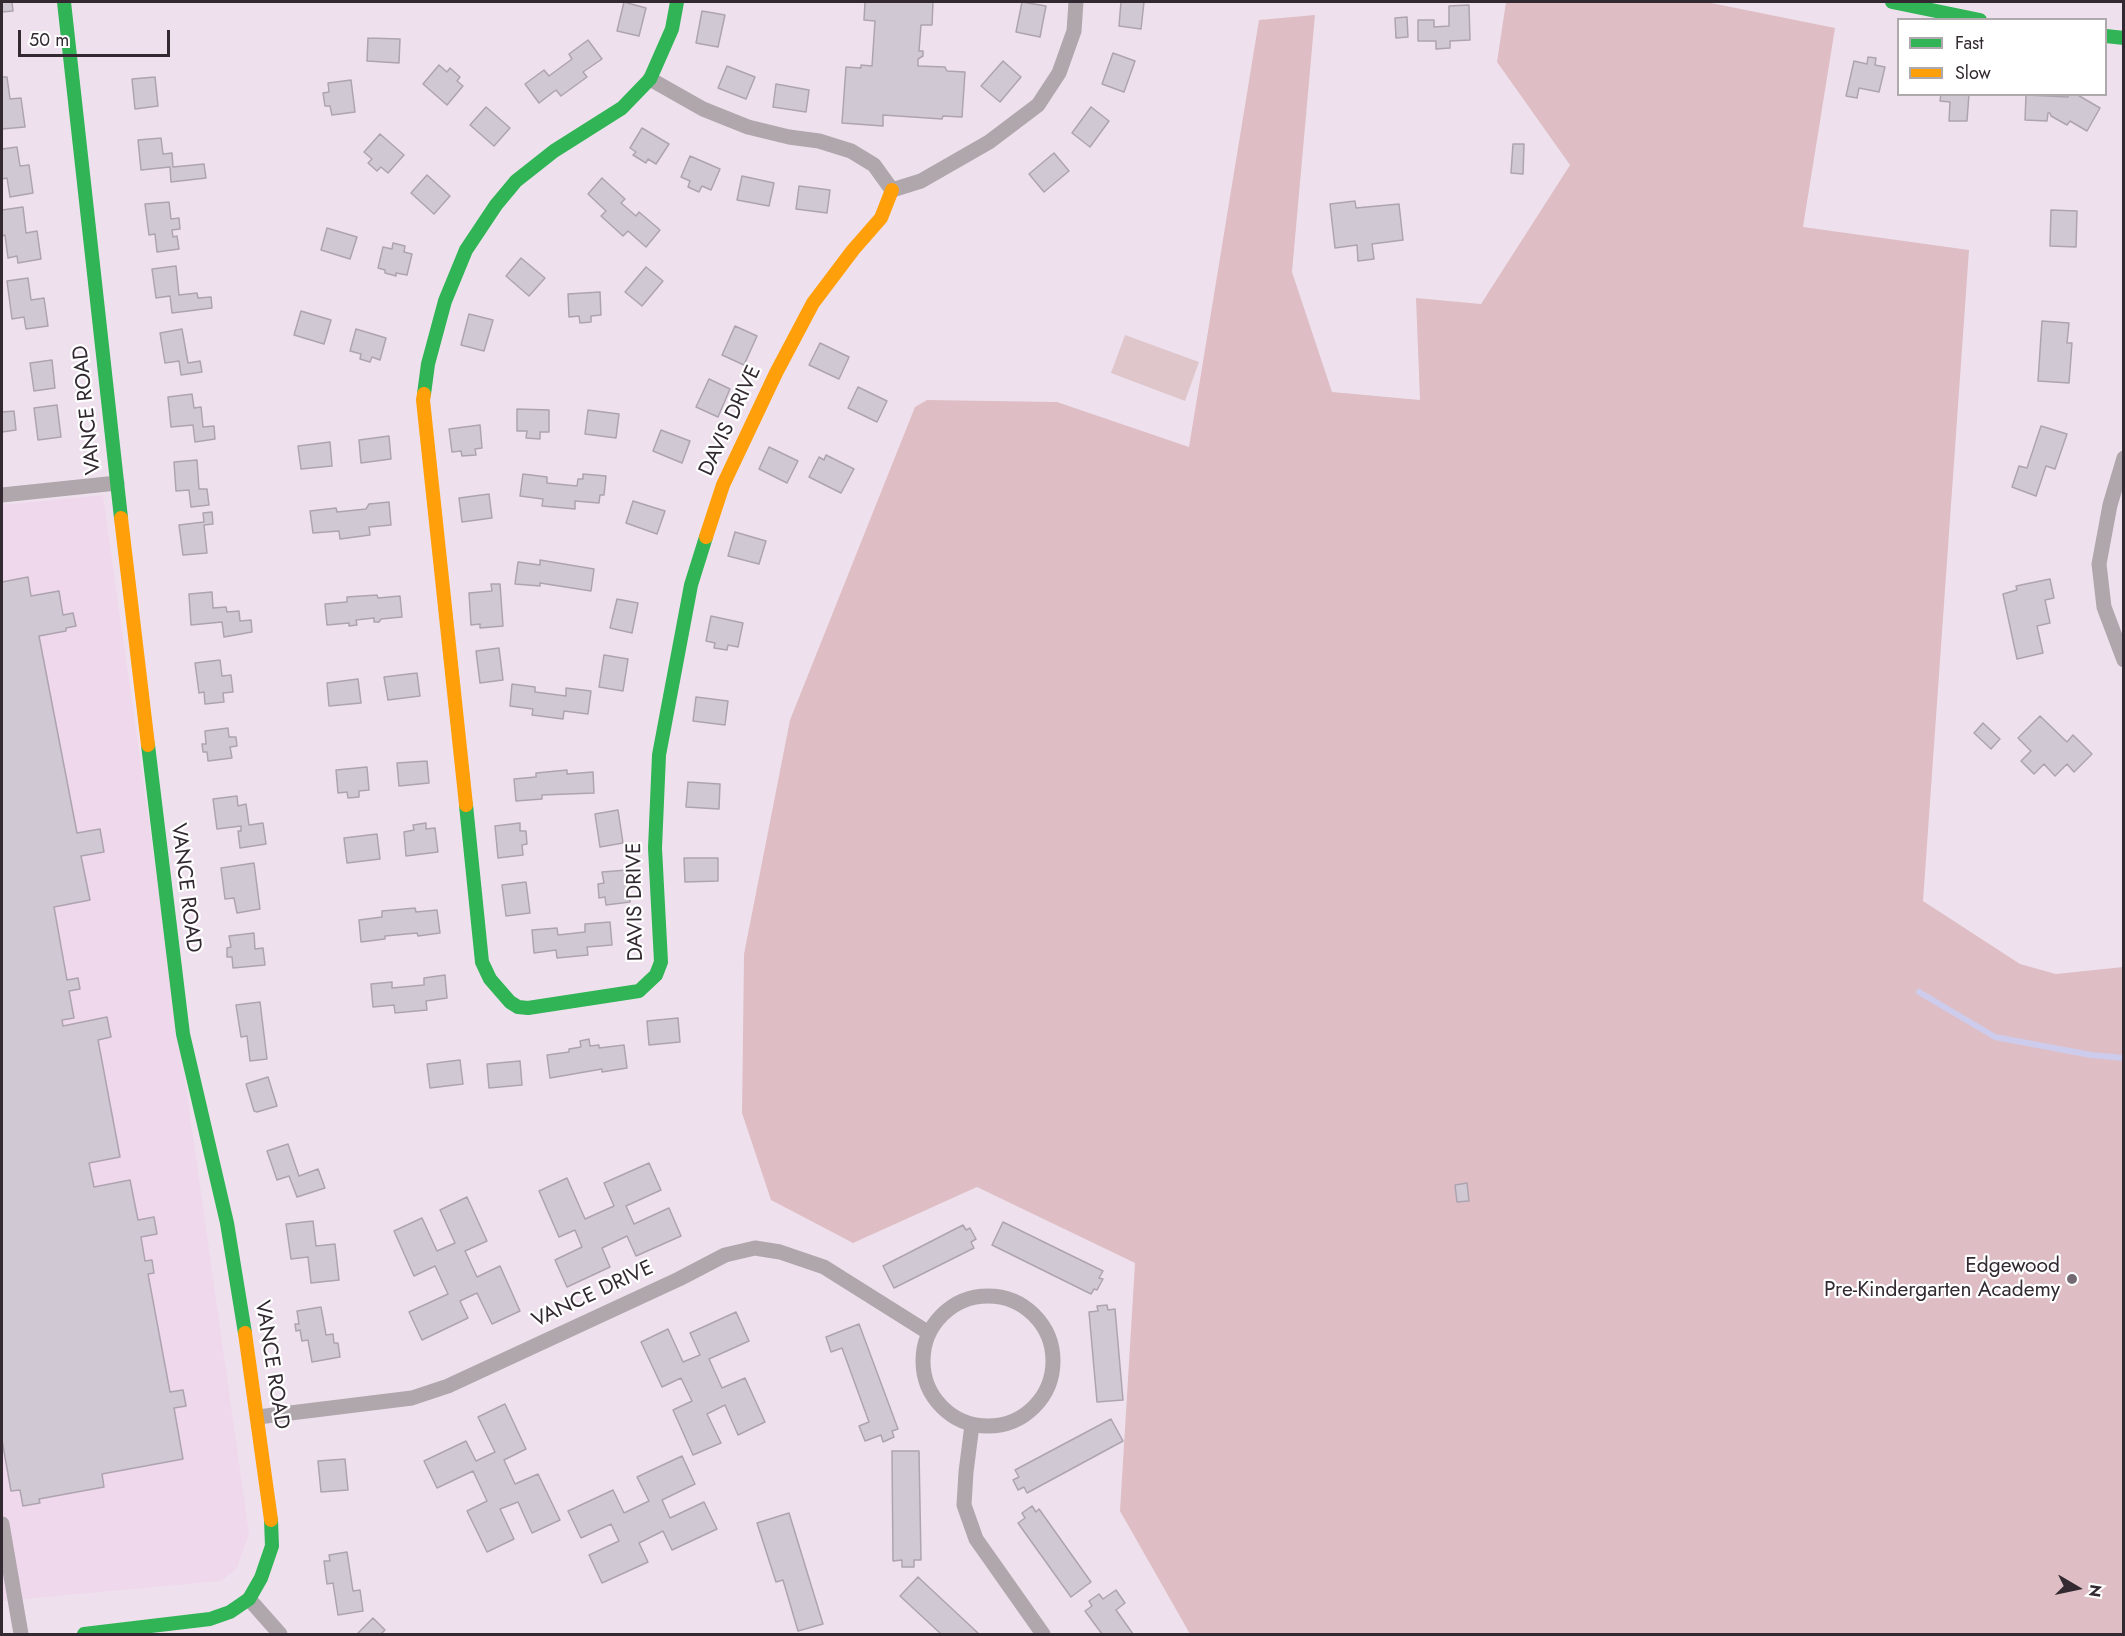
<!DOCTYPE html>
<html>
<head>
<meta charset="utf-8">
<style>
	body { margin:0 }
	#map { position:relative; width:2125px; height:1636px; overflow:hidden; background:#eee1ed; font-family:Jost,sans-serif }
	canvas { display:block }
	.frame { position:absolute; inset:0; border:3px solid #322931; pointer-events:none }
	.legend { position:absolute; left:1897px; top:18px; width:210px; height:78px; box-sizing:border-box; background:#fff; border:2px solid #ada9ad; margin:0; padding:8px 10px; list-style:none; font-size:18px; color:#322931 }
	.legend li { display:flex; align-items:center; gap:12px; height:30px }
	.legend b { width:30px; border:2px solid #ada9ad }
	.north { position:absolute; left:2047px; top:1558px; width:60px; height:60px; -webkit-text-stroke:4px #fff; paint-order:stroke; rotate:99deg; font-size:16px; font-weight:700; line-height:24px; text-align:center; color:#322931 }
	.north::after { content:''; display:block; margin:auto; width:21px; height:27px; background:#322931; clip-path:polygon(50% 0,100% 100%,50% 72%,0 100%) }
	.scale { position:absolute; left:18px; top:30px; width:152px; height:27px; box-sizing:border-box; border:3px solid #322931; border-top:0; padding-left:8px; font-size:18px; line-height:21px; white-space:nowrap; color:#322931; -webkit-text-stroke:4px #fff; paint-order:stroke }
</style>
</head>
<body>
<div id="map">
<canvas width="2125" height="1636"></canvas>
<div class="frame"></div>
<ul class="legend">
<li><b style="height:8px;background:#30b455"></b>Fast</li>
<li><b style="height:8px;background:#ff9f0a"></b>Slow</li>
</ul>
<div class="north">N</div>
<div class="scale">50 m</div>
</div>
<script>
const c = document.querySelector('canvas').getContext('2d');
c.lineJoin = 'round';
function paint(path, color) {
  c.fillStyle = color;
  c.fill(path, 'evenodd');
}
function poly(rows) {
  const path = new Path2D();
  for (const r of rows) {
    if (r.length === 3) {
      path.moveTo(r[0] + r[2], r[1]);
      path.arc(r[0], r[1], r[2], 0, 2 * Math.PI);
      continue;
    }
    path.moveTo(r[0], r[1]);
    for (let i = 2; i < r.length; i += 2) path.lineTo(r[i], r[i + 1]);
  }
  return path;
}
function trace(path, color, width, dash) {
  c.strokeStyle = color;
  c.lineWidth = width;
  c.lineCap = dash ? 'butt' : 'round';
  c.setLineDash(dash || []);
  c.stroke(path);
}
function label(font, color, halo, rows, align = 'center') {
  c.font = font + ' Jost,sans-serif';
  c.lineWidth = 4.5;
  c.setLineDash([]);
  c.textBaseline = 'middle';
  c.strokeStyle = halo;
  c.fillStyle = color;
  for (const [text, x, y, turn = 0] of rows) {
    c.save();
    c.translate(x, y);
    c.rotate((+turn || 0) * Math.PI / 180);
    c.textAlign = isNaN(turn) ? turn : align;
    if (halo) c.strokeText(text, 0, 0);
    c.fillText(text, 0, 0);
    c.restore();
  }
}
paint(poly([
	[103,495,249,1534,237,1568,221,1581,2,1601,2,505]
]), '#efd7ec');
paint(poly([
	[1125,335,1199,362,1185,401,1111,373]
]), '#dec6cb');
paint(poly([
	[1506,2,1706,2,1835,28,1803,227,1969,250,1923,901,2020,964,2056,974,2123,967,2123,1634,1190,1634,1120,1511,1135,1263,977,1187,853,1243,771,1200,742,1113,744,954,790,720,915,407,927,400,1057,402,1189,447,1259,20,1315,15,1292,272,1332,392,1420,400,1416,298,1481,304,1570,165,1497,62]
]), '#debec4');
trace(poly([
	[1919,992,1995,1037,2091,1055,2124,1058]
]), '#cdccec', 6);
const building = poly([
	[2,2,12,2,13,11,2,12,2,2],
	[624,2,646,8,639,36,617,31,624,2],
	[865,2,933,2,932,25,921,25,919,51,923,51,923,56,918,59,918,66,945,67,947,71,965,72,962,117,943,116,942,119,883,115,883,126,842,123,846,67,861,68,861,65,872,66,875,21,864,20,865,2],
	[1022,2,1046,6,1040,37,1016,32,1022,2],
	[1121,2,1144,2,1141,29,1119,26,1121,2],
	[1469,5,1470,40,1450,41,1450,48,1436,49,1436,41,1418,41,1418,20,1434,20,1434,27,1449,26,1449,6,1469,5],
	[702,11,725,15,718,47,696,43,702,11],
	[1407,17,1408,37,1396,38,1395,18,1407,17],
	[368,38,400,39,399,63,367,61,368,38],
	[588,40,602,59,583,72,587,77,561,96,556,90,539,103,525,84,544,70,549,76,572,59,569,54,588,40],
	[1113,53,1135,61,1124,92,1102,84,1113,53],
	[1868,57,1876,58,1875,65,1885,67,1879,92,1859,88,1857,98,1846,96,1854,61,1867,64,1868,57],
	[1003,61,1021,77,1000,102,981,86,1003,61],
	[439,65,447,72,450,68,460,77,457,81,463,86,447,105,423,84,439,65],
	[727,66,755,77,746,99,718,88,727,66],
	[2,77,7,77,10,99,21,98,25,127,2,129,2,77],
	[155,77,158,106,135,109,132,79,155,77],
	[351,80,355,112,332,115,330,106,325,106,323,93,329,92,328,83,351,80],
	[776,84,809,90,806,112,773,107,776,84],
	[1941,94,1969,94,1967,121,1949,121,1950,102,1940,101,1941,94],
	[2069,94,2076,94,2100,108,2087,131,2070,121,2067,125,2051,116,2050,113,2048,113,2047,121,2025,120,2026,95,2068,97,2069,94],
	[486,107,510,128,494,146,470,125,486,107],
	[1091,107,1109,121,1090,147,1072,133,1091,107],
	[642,128,669,144,656,164,648,159,646,163,633,155,636,152,630,148,642,128],
	[380,134,404,155,388,173,381,167,377,171,368,163,372,159,364,152,380,134],
	[161,138,163,154,172,153,173,167,204,164,206,178,171,182,170,167,141,170,138,140,161,138],
	[1513,144,1524,144,1523,174,1511,173,1513,144],
	[17,147,20,166,29,165,33,193,10,197,7,178,2,179,2,149,17,147],
	[1054,153,1069,171,1044,192,1029,174,1054,153],
	[690,156,720,169,711,190,702,186,699,192,688,187,690,181,681,177,690,156],
	[427,175,450,196,434,214,411,193,427,175],
	[742,176,774,183,769,206,737,200,742,176],
	[602,178,625,199,621,203,636,216,639,212,660,230,646,247,628,231,623,236,601,216,606,211,588,194,602,178],
	[799,186,830,190,827,213,796,209,799,186],
	[1355,201,1356,208,1399,204,1403,240,1372,244,1374,259,1358,261,1357,245,1335,248,1330,204,1355,201],
	[169,202,171,219,179,218,180,229,172,230,173,237,177,236,179,249,157,252,155,234,149,235,145,204,169,202],
	[23,207,26,233,37,231,41,259,18,263,17,256,8,258,5,235,2,236,2,210,23,207],
	[2051,210,2077,211,2076,247,2050,246,2051,210],
	[327,228,357,237,350,259,321,250,327,228],
	[393,243,405,246,404,252,412,254,407,275,396,273,396,276,385,273,385,270,378,268,383,247,392,249,393,243],
	[521,258,545,278,529,296,506,276,521,258],
	[176,266,179,295,197,293,198,298,211,297,212,308,172,313,170,296,156,298,152,269,176,266],
	[646,267,663,281,642,306,625,292,646,267],
	[28,278,31,300,44,298,48,326,26,329,24,317,12,319,7,281,28,278],
	[600,292,601,315,591,316,591,322,580,323,579,316,569,317,568,294,600,292],
	[301,311,331,320,324,344,294,335,301,311],
	[469,314,493,320,484,351,461,345,469,314],
	[2042,321,2069,323,2067,343,2072,343,2069,383,2038,381,2042,321],
	[735,326,757,336,744,365,722,355,735,326],
	[182,329,188,363,200,361,202,372,181,375,179,361,165,363,160,333,182,329],
	[356,329,386,338,380,360,372,357,370,362,360,359,361,354,350,351,356,329],
	[820,343,849,357,839,379,809,365,820,343],
	[52,360,55,388,34,391,30,363,52,360],
	[709,379,730,389,718,417,696,407,709,379],
	[858,387,887,401,877,422,848,408,858,387],
	[192,394,194,408,201,407,203,427,214,426,215,439,195,442,193,425,171,427,168,397,192,394],
	[57,405,61,437,38,440,34,408,57,405],
	[517,409,549,410,549,432,540,432,540,439,526,438,527,431,517,431,517,409],
	[588,410,619,414,616,438,585,434,588,410],
	[14,411,16,430,2,432,2,412,14,411],
	[480,425,482,448,475,449,476,455,462,456,461,451,452,452,449,429,480,425],
	[2041,426,2067,434,2055,469,2046,466,2036,496,2012,487,2019,466,2027,468,2041,426],
	[661,430,690,441,682,463,653,451,661,430],
	[389,436,391,459,361,463,359,440,389,436],
	[330,442,332,466,301,469,298,446,330,442],
	[769,447,798,461,787,483,759,469,769,447],
	[826,455,854,469,841,493,809,477,819,457,824,460,826,455],
	[197,460,199,489,207,489,209,505,191,507,189,490,176,491,174,462,197,460],
	[523,474,547,477,547,483,577,486,578,479,583,479,583,474,606,476,604,495,600,495,599,503,575,501,575,509,542,506,543,499,520,496,523,474],
	[489,494,492,518,462,522,459,498,489,494],
	[633,501,665,511,657,534,626,523,633,501],
	[389,502,391,525,369,527,370,535,340,539,339,531,313,533,310,511,336,508,337,512,366,509,369,504,389,502],
	[212,512,213,524,204,525,207,553,183,555,179,525,204,522,203,513,212,512],
	[735,532,766,541,759,564,728,556,735,532],
	[540,560,594,569,591,591,540,583,540,586,515,584,518,562,540,565,540,560],
	[28,577,31,596,59,591,63,615,73,613,76,626,66,628,66,631,39,636,77,833,100,829,104,852,81,856,90,900,54,907,67,980,78,978,80,989,69,991,74,1018,62,1020,63,1026,107,1017,111,1037,98,1040,120,1157,89,1163,94,1187,130,1180,138,1220,154,1217,157,1234,141,1237,145,1261,152,1260,154,1273,148,1274,170,1392,183,1390,186,1406,174,1408,183,1459,102,1474,104,1487,39,1499,40,1503,23,1506,20,1490,11,1491,2,1440,2,582,28,577],
	[2050,579,2054,598,2045,600,2050,623,2037,626,2043,653,2017,659,2003,594,2017,590,2016,586,2050,579],
	[491,584,500,584,503,626,480,628,480,624,471,625,469,593,492,591,491,584],
	[212,592,213,608,226,607,227,612,239,611,240,621,251,620,252,632,224,637,222,622,191,625,189,594,212,592],
	[377,595,378,598,400,596,402,617,381,619,379,622,374,622,374,618,356,620,357,625,349,626,349,623,327,625,325,604,347,602,347,597,377,595],
	[617,599,638,603,632,633,610,628,617,599],
	[711,616,743,623,738,647,728,645,727,650,714,648,715,643,706,641,711,616],
	[499,648,503,680,480,683,476,651,499,648],
	[604,655,628,659,623,691,599,687,604,655],
	[220,660,222,676,231,675,233,692,223,693,224,702,205,704,204,692,199,693,195,663,220,660],
	[417,673,420,696,388,700,384,677,417,673],
	[358,679,361,703,329,706,327,683,358,679],
	[512,684,535,687,535,692,566,696,566,688,591,691,588,714,564,711,563,719,532,715,533,709,510,706,512,684],
	[696,697,728,701,725,725,693,721,696,697],
	[2040,716,2067,742,2073,735,2092,754,2074,772,2067,764,2055,776,2044,764,2034,774,2021,761,2031,751,2018,738,2040,716],
	[1983,723,2000,739,1991,749,1974,733,1983,723],
	[228,728,229,737,236,737,237,746,230,747,232,758,208,761,207,752,203,752,202,744,206,744,205,731,228,728],
	[427,761,429,783,399,786,397,763,427,761],
	[367,767,369,790,359,791,359,797,348,798,347,792,338,793,336,770,367,767],
	[567,770,567,774,593,772,594,793,542,795,542,799,516,801,514,779,536,777,536,773,567,770],
	[688,782,720,784,719,809,686,807,688,782],
	[237,796,238,806,246,804,249,825,263,823,266,844,240,848,238,831,241,831,241,826,217,829,213,799,237,796],
	[618,810,623,843,600,847,595,814,618,810],
	[426,823,426,829,435,828,438,852,406,856,404,832,414,830,413,825,426,823],
	[520,823,520,831,526,831,527,844,522,845,523,855,498,858,495,826,520,823],
	[377,834,380,859,347,863,344,838,377,834],
	[684,858,718,858,718,881,685,882,684,858],
	[254,863,260,909,237,913,234,898,225,899,221,868,254,863],
	[627,870,630,902,606,905,605,897,599,898,598,884,604,883,602,872,627,870],
	[526,882,530,913,506,916,502,885,526,882],
	[415,908,416,912,437,910,440,933,418,936,417,933,385,936,385,939,361,942,359,920,382,917,382,911,415,908],
	[610,922,612,945,587,947,588,955,557,958,556,950,534,953,532,930,557,928,558,935,585,932,585,924,610,922],
	[254,933,255,949,263,948,265,965,233,968,232,957,227,957,227,948,231,947,229,936,254,933],
	[445,975,447,998,426,1001,427,1010,395,1013,394,1005,373,1007,371,984,392,982,392,988,424,985,424,978,445,975],
	[260,1002,267,1059,250,1061,247,1036,241,1037,236,1005,260,1002],
	[678,1018,680,1042,649,1045,647,1021,678,1018],
	[589,1039,590,1046,599,1045,599,1048,624,1045,627,1068,602,1072,602,1069,550,1078,547,1055,569,1052,569,1049,581,1047,580,1041,589,1039],
	[460,1060,463,1084,430,1088,427,1064,460,1060],
	[520,1061,522,1085,489,1088,487,1064,520,1061],
	[268,1077,277,1106,257,1112,254,1111,246,1084,268,1077],
	[288,1144,299,1176,318,1169,325,1188,297,1197,289,1176,277,1180,267,1151,288,1144],
	[649,1163,661,1190,626,1206,634,1224,669,1208,681,1236,636,1256,627,1236,602,1248,610,1267,567,1287,555,1260,582,1247,575,1230,559,1237,539,1191,567,1178,585,1219,614,1206,604,1183,649,1163],
	[1467,1183,1469,1201,1457,1202,1455,1185,1467,1183],
	[467,1197,487,1241,465,1251,477,1277,500,1266,520,1311,492,1324,477,1293,460,1301,468,1318,422,1340,409,1312,448,1294,435,1266,414,1276,394,1231,422,1218,437,1251,455,1243,440,1210,467,1197],
	[313,1221,316,1246,335,1244,339,1280,311,1283,308,1257,291,1259,286,1224,313,1221],
	[1003,1222,1103,1271,1099,1278,1103,1279,1097,1290,1094,1289,1091,1294,992,1245,1003,1222],
	[963,1225,966,1230,970,1228,976,1239,971,1242,974,1248,894,1288,883,1266,963,1225],
	[1107,1305,1108,1310,1115,1309,1123,1400,1097,1402,1089,1312,1098,1311,1097,1306,1107,1305],
	[321,1307,326,1335,333,1334,334,1343,338,1343,340,1357,312,1362,308,1340,302,1341,300,1330,296,1331,295,1324,299,1324,297,1311,321,1307],
	[736,1312,749,1341,709,1359,722,1388,745,1378,765,1422,738,1435,725,1405,707,1414,721,1443,693,1455,673,1410,692,1401,681,1378,662,1387,641,1342,668,1329,683,1362,700,1355,690,1333,736,1312],
	[859,1324,898,1429,892,1431,894,1437,883,1442,881,1435,865,1441,859,1426,869,1422,842,1348,831,1352,826,1337,859,1324],
	[505,1404,526,1449,504,1460,515,1484,538,1474,560,1520,532,1533,518,1502,500,1509,514,1539,487,1552,467,1511,487,1501,473,1471,437,1488,424,1461,466,1441,476,1461,495,1452,478,1417,505,1404],
	[1111,1419,1123,1441,1027,1493,1024,1487,1018,1490,1013,1480,1019,1477,1015,1470,1111,1419],
	[892,1451,919,1451,921,1560,914,1560,914,1567,902,1567,902,1560,893,1561,892,1451],
	[682,1456,695,1484,662,1500,670,1518,704,1502,717,1529,672,1550,663,1531,639,1543,648,1562,602,1583,589,1555,619,1541,611,1524,581,1538,568,1511,613,1490,624,1513,649,1501,637,1477,682,1456],
	[345,1459,348,1490,321,1492,318,1461,345,1459],
	[1032,1506,1036,1512,1039,1509,1091,1582,1071,1597,1018,1523,1025,1518,1022,1513,1032,1506],
	[789,1513,823,1624,798,1631,783,1580,776,1582,757,1523,789,1513],
	[347,1552,353,1591,360,1590,363,1611,338,1615,333,1583,327,1584,324,1561,330,1561,329,1555,347,1552],
	[918,1577,979,1634,941,1634,900,1596,918,1577],
	[1116,1590,1125,1603,1116,1610,1133,1634,1102,1634,1085,1611,1092,1606,1089,1601,1099,1594,1103,1599,1116,1590],
	[373,1618,385,1630,381,1634,360,1634,358,1633,373,1618]
]);
paint(building, '#d0c8d3');
trace(building, '#ada4af', 1.5);
trace(poly([
	[650,79,703,109,748,127,789,137,819,141,851,151,874,165,892,190,921,181,989,142,1038,105,1059,73,1074,31,1076,2],
	[2124,458,2110,505,2099,564,2104,607,2124,660],
	[2,495,117,483],
	[988,1361,65],
	[258,1417,412,1398,448,1386,679,1279,725,1255,755,1248,780,1252,824,1267,929,1333],
	[972,1425,966,1472,964,1505,976,1539,1043,1634],
	[2,1524,21,1634],
	[249,1599,280,1634]
]), '#afa7ac', 15);
trace(poly([
	[64,2,121,518],
	[1892,2,1980,20],
	[2106,36,2124,38],
	[424,394,428,364,445,301,466,250,496,205,516,181,554,151,622,108,650,79,672,29,677,2],
	[148,745,183,1034,227,1223,245,1333],
	[466,805,482,962,490,979,510,1002,518,1007,528,1008,639,991,656,975,661,962,655,848,659,755,691,585,706,537],
	[84,1634,210,1619,230,1612,249,1599,261,1578,272,1546,271,1520]
]), '#30b455', 14);
trace(poly([
	[424,394,423,400,466,805],
	[121,518,148,745],
	[706,537,723,485,776,373,813,303,853,250,881,218,892,190],
	[245,1333,271,1520]
]), '#ff9f0a', 14);
for (const [x, y, r, color] of [
	[2072,1279,6,"#746973"]
]) {
  const dot = new Path2D();
  dot.arc(x, y, r, 0, 2 * Math.PI);
  c.fillStyle = color;
  c.fill(dot);
  trace(dot, '#fff', 2);
}
label('21px', '#322931', '#fff', [
	["VANCE ROAD",88,410,-96],
	["DAVIS DRIVE",731,421,-65],
	["VANCE ROAD",185,888,83],
	["DAVIS DRIVE",636,902,-91],
	["VANCE DRIVE",593,1295,-25],
	["VANCE ROAD",271,1365,81]
]);
label('21px', '#322931', '#fff', [
	["Edgewood",2060,1267],
	["Pre-Kindergarten Academy",2060,1291]
], 'right');
</script>
</body>
</html>
